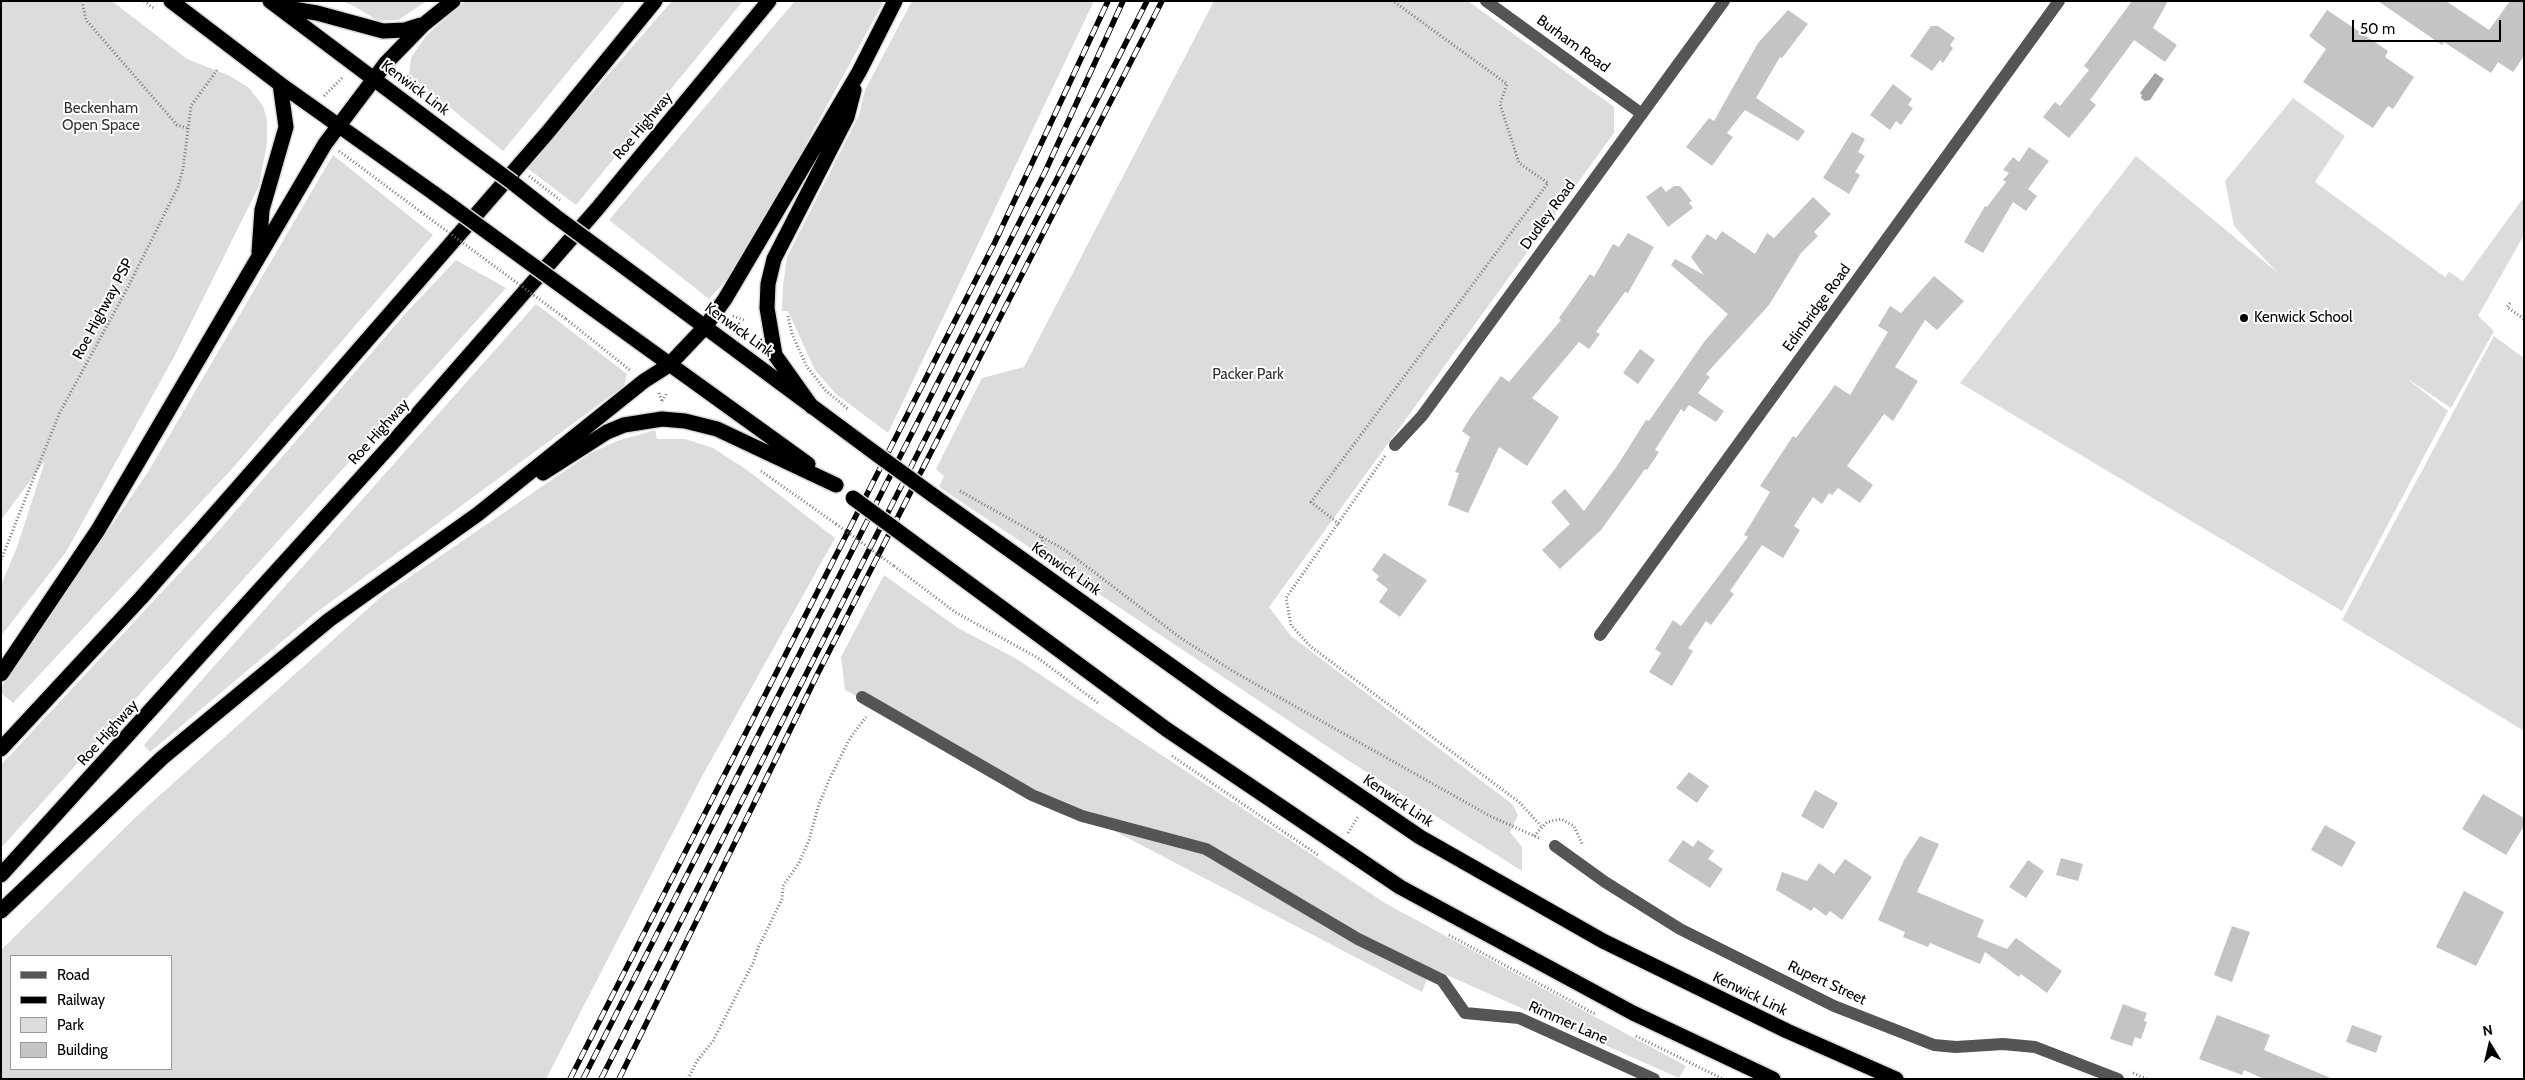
<!DOCTYPE html>
<html>
<head>
<meta charset="utf-8">
<style>
	body { margin:0 }
	#map { position:relative; width:2525px; height:1080px; overflow:hidden; background:#fff; font-family:Cabin,sans-serif }
	canvas { display:block }
	.frame { position:absolute; inset:0; border:2px solid #000; pointer-events:none }
	.legend { position:absolute; left:10px; top:955px; width:162px; height:115px; box-sizing:border-box; background:#fff; border:1px solid #999; margin:0; padding:6px 9px; list-style:none; font-size:15px; color:#000 }
	.legend li { display:flex; align-items:center; gap:10px; height:25px }
	.legend b { width:25px; border:1px solid #999 }
	.north { position:absolute; left:2465px; top:1020px; width:50px; height:50px; -webkit-text-stroke:4px #fff; paint-order:stroke; rotate:351deg; font-size:14px; font-weight:700; line-height:20px; text-align:center; color:#000 }
	.north::after { content:''; display:block; margin:auto; width:18px; height:22px; background:#000; clip-path:polygon(50% 0,100% 100%,50% 72%,0 100%) }
	.scale { position:absolute; left:2352px; top:20px; width:149px; height:22px; box-sizing:border-box; border:2px solid #000; border-top:0; padding-left:6px; font-size:15px; line-height:18px; white-space:nowrap; color:#000; -webkit-text-stroke:4px #fff; paint-order:stroke }
</style>
</head>
<body>
<div id="map">
<canvas width="2525" height="1080"></canvas>
<div class="frame"></div>
<ul class="legend">
<li><b style="height:6px;background:#555"></b>Road</li>
<li><b style="height:6px;background:#000"></b>Railway</li>
<li><b style="height:14px;background:#dcdcdc"></b>Park</li>
<li><b style="height:14px;background:#c4c4c4"></b>Building</li>
</ul>
<div class="north">N</div>
<div class="scale">50 m</div>
</div>
<script>
const c = document.querySelector('canvas').getContext('2d');
c.lineJoin = 'round';
function paint(path, color) {
  c.fillStyle = color;
  c.fill(path, 'evenodd');
}
function poly(rows) {
  const path = new Path2D();
  for (const r of rows) {
    path.moveTo(r[0], r[1]);
    for (let i = 2; i < r.length; i += 2) path.lineTo(r[i], r[i + 1]);
  }
  return path;
}
function trace(path, color, width, dash) {
  c.strokeStyle = color;
  c.lineWidth = width;
  c.lineCap = dash ? 'butt' : 'round';
  c.setLineDash(dash || []);
  c.stroke(path);
}
function label(font, color, halo, rows, align = 'center') {
  c.font = font + ' Cabin,sans-serif';
  c.lineWidth = 4;
  c.setLineDash([]);
  c.textBaseline = 'middle';
  c.strokeStyle = halo;
  c.fillStyle = color;
  for (const [text, x, y, turn = 0] of rows) {
    c.save();
    c.translate(x, y);
    c.rotate((+turn || 0) * Math.PI / 180);
    c.textAlign = isNaN(turn) ? turn : align;
    if (halo) c.strokeText(text, 0, 0);
    c.fillText(text, 0, 0);
    c.restore();
  }
}
paint(poly([
	[1,1,112,1,187,59,230,76,249,88,263,106,267,120,267,143,259,186,175,355,66,552,1,636,1,585,17,547,45,461,1,520],
	[342,1,427,1,398,20,378,21,354,6],
	[465,1,626,1,503,151,409,74,411,58,426,36],
	[672,1,743,1,576,205,527,168],
	[795,1,884,1,771,208,729,277,709,299,609,220],
	[912,1,1094,1,888,433,836,394,815,370,788,311,782,311,783,286,787,257,859,115,865,90],
	[1214,1,1468,1,1614,107,1614,133,1269,607,1291,636,1512,804,1518,815,1510,832,1522,847,1522,871,1346,759,939,487,944,476,936,469,982,378,1024,367],
	[2293,98,2345,136,2315,182,2445,277,2449,272,2463,281,2524,197,2524,235,2478,316,2494,331,2451,408,2405,377,2448,411,2342,611,1960,383,2136,156,2278,273,2234,226,2225,181],
	[333,155,433,235,231,470,13,703,1,693,1,687,148,472],
	[456,260,506,288,1,848,1,765,214,536,405,314],
	[536,304,627,374,624,386,317,612,150,752,144,745],
	[2494,336,2524,358,2524,731,2342,620],
	[655,430,657,439,685,439,713,448,747,470,835,538,700,780,546,1079,1,1079,1,950,140,813,382,596,591,453,617,441],
	[11,956,171,956,171,1069,11,1069],
	[884,575,958,628,1015,658,1385,903,1686,1066,1679,1078,1431,968,1422,992,845,690,841,657]
]), '#dcdcdc');
paint(poly([
	[2155,73,2164,79,2150,100,2145,101,2141,98,2142,95,2140,93]
]), '#a3a3a3');
paint(poly([
	[2132,1,2168,1,2153,28,2177,45,2165,62,2134,40,2090,100,2096,105,2069,138,2043,117,2055,102,2060,106,2089,70,2084,66],
	[2378,1,2446,1,2489,30,2510,1,2524,1,2524,56,2513,72,2498,62,2491,73,2444,42,2442,45],
	[1788,10,1808,24,1782,58,1780,57,1756,98,1805,131,1798,141,1745,110,1727,133,1733,137,1712,166,1686,147,1709,118,1714,121,1758,43],
	[2327,10,2388,51,2385,57,2414,77,2393,109,2388,106,2373,128,2303,82,2326,49,2309,36],
	[1931,26,1938,26,1955,38,1950,45,1953,48,1943,63,1940,60,1932,71,1910,56],
	[1893,84,1912,99,1908,105,1913,108,1901,125,1896,121,1890,130,1870,115],
	[1852,132,1865,139,1858,152,1865,156,1855,172,1860,175,1849,194,1823,178],
	[2029,147,2049,161,2028,189,2037,196,2026,211,2013,202,1983,253,1964,242,1985,206,1987,207,2006,182,2003,180,2009,173,2003,170,2013,157,2019,162],
	[1661,186,1666,192,1674,186,1680,186,1692,201,1689,203,1693,208,1668,227,1646,197],
	[1813,197,1831,214,1814,232,1818,236,1801,253,1769,305,1706,374,1710,377,1698,393,1724,411,1716,422,1689,405,1684,412,1681,409,1655,450,1659,452,1647,470,1645,469,1601,530,1560,569,1542,550,1570,524,1551,502,1565,489,1584,511,1617,466,1646,420,1649,421,1704,342,1728,314,1671,265,1675,259,1704,275,1691,257,1707,234,1716,240,1722,231,1755,254,1767,233,1774,238],
	[1628,233,1654,247,1628,293,1625,292,1596,332,1600,334,1589,349,1579,342,1532,398,1559,417,1527,466,1499,447,1468,513,1448,505,1459,473,1455,472,1470,437,1462,431,1470,418,1501,376,1509,382,1561,320,1559,318,1590,274,1594,277,1613,244,1619,247],
	[1934,276,1964,301,1937,330,1925,320,1895,367,1918,381,1893,421,1884,414,1847,466,1873,485,1860,503,1838,488,1832,495,1829,493,1822,504,1813,497,1794,526,1800,530,1783,558,1762,545,1730,591,1734,594,1711,625,1706,621,1688,648,1693,651,1672,686,1649,672,1661,653,1655,649,1673,620,1681,626,1748,537,1744,535,1770,492,1760,486,1793,436,1796,438,1835,385,1850,395,1888,332,1878,326,1890,306,1901,313],
	[1640,349,1655,360,1638,384,1623,373],
	[1384,553,1427,580,1400,617,1379,602,1388,589,1376,580,1379,576,1372,570],
	[1689,772,1709,786,1697,803,1676,788],
	[1815,790,1838,803,1823,829,1801,816],
	[2483,794,2524,818,2524,826,2506,855,2462,829],
	[2325,825,2356,842,2342,867,2311,850],
	[1920,836,1939,844,1917,892,1984,920,1977,937,2007,949,2016,938,2062,971,2047,993,2021,974,2019,977,1985,952,1980,964,1930,943,1928,947,1903,937,1905,932,1878,920,1904,860],
	[1683,840,1693,847,1698,840,1714,851,1708,859,1723,869,1710,888,1668,861],
	[2061,858,2083,864,2078,881,2056,875],
	[1845,859,1872,877,1842,920,1830,911,1826,916,1814,907,1811,911,1776,890,1782,872,1807,881,1819,863,1834,874],
	[2028,860,2044,871,2026,898,2009,887],
	[2464,891,2504,912,2476,966,2436,947],
	[2232,926,2250,932,2232,982,2214,975],
	[2123,1004,2147,1013,2144,1021,2147,1022,2141,1039,2135,1037,2132,1046,2110,1039],
	[2217,1015,2270,1035,2264,1050,2333,1079,2264,1079,2244,1070,2242,1075,2199,1059],
	[2352,1025,2382,1036,2376,1053,2346,1042]
]), '#c4c4c4');
const highway = poly([
	[171,1,280,84,435,194],
	[270,1,471,152],
	[281,7,317,13,383,31,405,30,421,25],
	[513,183,555,216],
	[259,252,262,210,286,127,280,84],
	[616,261,879,456],
	[582,301,808,464],
	[812,407,775,355,767,308,768,284,774,259,847,117,854,90],
	[543,473,607,432,624,425,662,419,685,421,717,429,836,485],
	[934,496,1219,700,1420,837,1603,941,1787,1031,1896,1079],
	[910,540,1166,729,1400,887,1633,1013,1773,1079],
	[1,674,98,530,325,144,386,63,423,25,453,1],
	[1,749,141,598,328,385,548,132,655,1],
	[1,875,388,448,597,209,769,1],
	[1,911,162,758,329,620,478,514,644,381,669,365,705,327,725,299,859,72,895,1]
]);
trace(highway, '#dbdbdb', 18);
trace(poly([
	[82,1,86,20,177,125,187,128],
	[144,1,155,9],
	[407,76,449,111],
	[324,96,343,77],
	[339,151,421,212],
	[2510,303,2507,307,2524,319],
	[733,316,744,320],
	[788,316,792,334,807,367,826,391,848,409],
	[566,319,631,371],
	[659,393,662,401],
	[662,401,667,393],
	[1385,456,1286,598,1291,625,1310,646,1519,802,1541,826],
	[761,471,836,524],
	[960,491,1065,550,1182,639,1236,673,1490,816,1541,839],
	[1339,524,1311,502,1548,183,1519,163,1500,104,1507,84,1393,1],
	[1041,537,1047,555],
	[1,560,59,414,128,287,178,187,183,169,191,106,217,70],
	[894,566,955,612,1038,658,1098,703],
	[1172,756,1318,855],
	[1348,833,1359,815],
	[1534,836,1547,822,1561,819,1574,826,1583,846],
	[1449,935,1595,1014],
	[1636,1036,1723,1079],
	[2133,1073,2147,1079],
	[688,1079,697,1061,713,1041,753,963,758,948,782,899,783,886,799,863,809,840,819,804,830,778,850,738,866,717]
]), '#777', 3, [1, 2.5]);
trace(poly([
	[1486,1,1642,114],
	[1395,445,1422,416,1724,1],
	[1600,635,2059,1],
	[862,697,1032,795,1082,816,1206,849,1358,939,1442,980,1465,1013,1519,1018,1654,1079],
	[1555,846,1605,882,1680,929,1834,1006,1934,1045,1956,1047,2003,1044,2035,1047,2118,1079]
]), '#555', 12);
trace(highway, '#000', 15);
const rail = poly([
	[570,1079,995,242,1108,1],
	[583,1079,1045,172,1123,1],
	[601,1079,1147,1],
	[619,1079,818,673,1162,1]
]);
trace(rail, '#000', 5.5);
trace(rail, '#fff', 4, [11]);
const highwayBridge = poly([
	[471,152,513,183],
	[435,194,582,301],
	[555,216,616,261],
	[879,456,934,496],
	[853,498,910,540]
]);
trace(highwayBridge, '#dbdbdb', 18, []);
trace(poly([
	[529,176,560,200],
	[421,212,566,319],
	[836,524,894,566]
]), '#777', 3, [1, 2.5]);
trace(highwayBridge, '#000', 15);
for (const [x, y, r, color] of [
	[2244,318,5,"#000"]
]) {
  const dot = new Path2D();
  dot.arc(x, y, r, 0, 2 * Math.PI);
  c.fillStyle = color;
  c.fill(dot);
  trace(dot, '#fff', 2);
}
label('15px', '#000', '#fff', [
	["Burham Road",1573,44,36],
	["Kenwick Link",415,88,37],
	["Roe Highway",643,126,-50],
	["Dudley Road",1548,215,-54],
	["Edinbridge Road",1817,308,-54],
	["Roe Highway PSP",103,309,-62],
	["Kenwick Link",739,330,36],
	["Roe Highway",379,432,-48],
	["Kenwick Link",1066,569,35],
	["Roe Highway",108,733,-48],
	["Kenwick Link",1398,801,34],
	["Rupert Street",1827,983,25],
	["Kenwick Link",1750,994,26],
	["Rimmer Lane",1568,1023,24]
]);
label('15px', '#333', '#fff', [
	["Beckenham",101,109],
	["Open Space",101,126],
	["Packer Park",1248,375]
]);
label('15px', '#000', '#fff', [
	["Kenwick School",2254,318]
], 'left');
</script>
</body>
</html>
